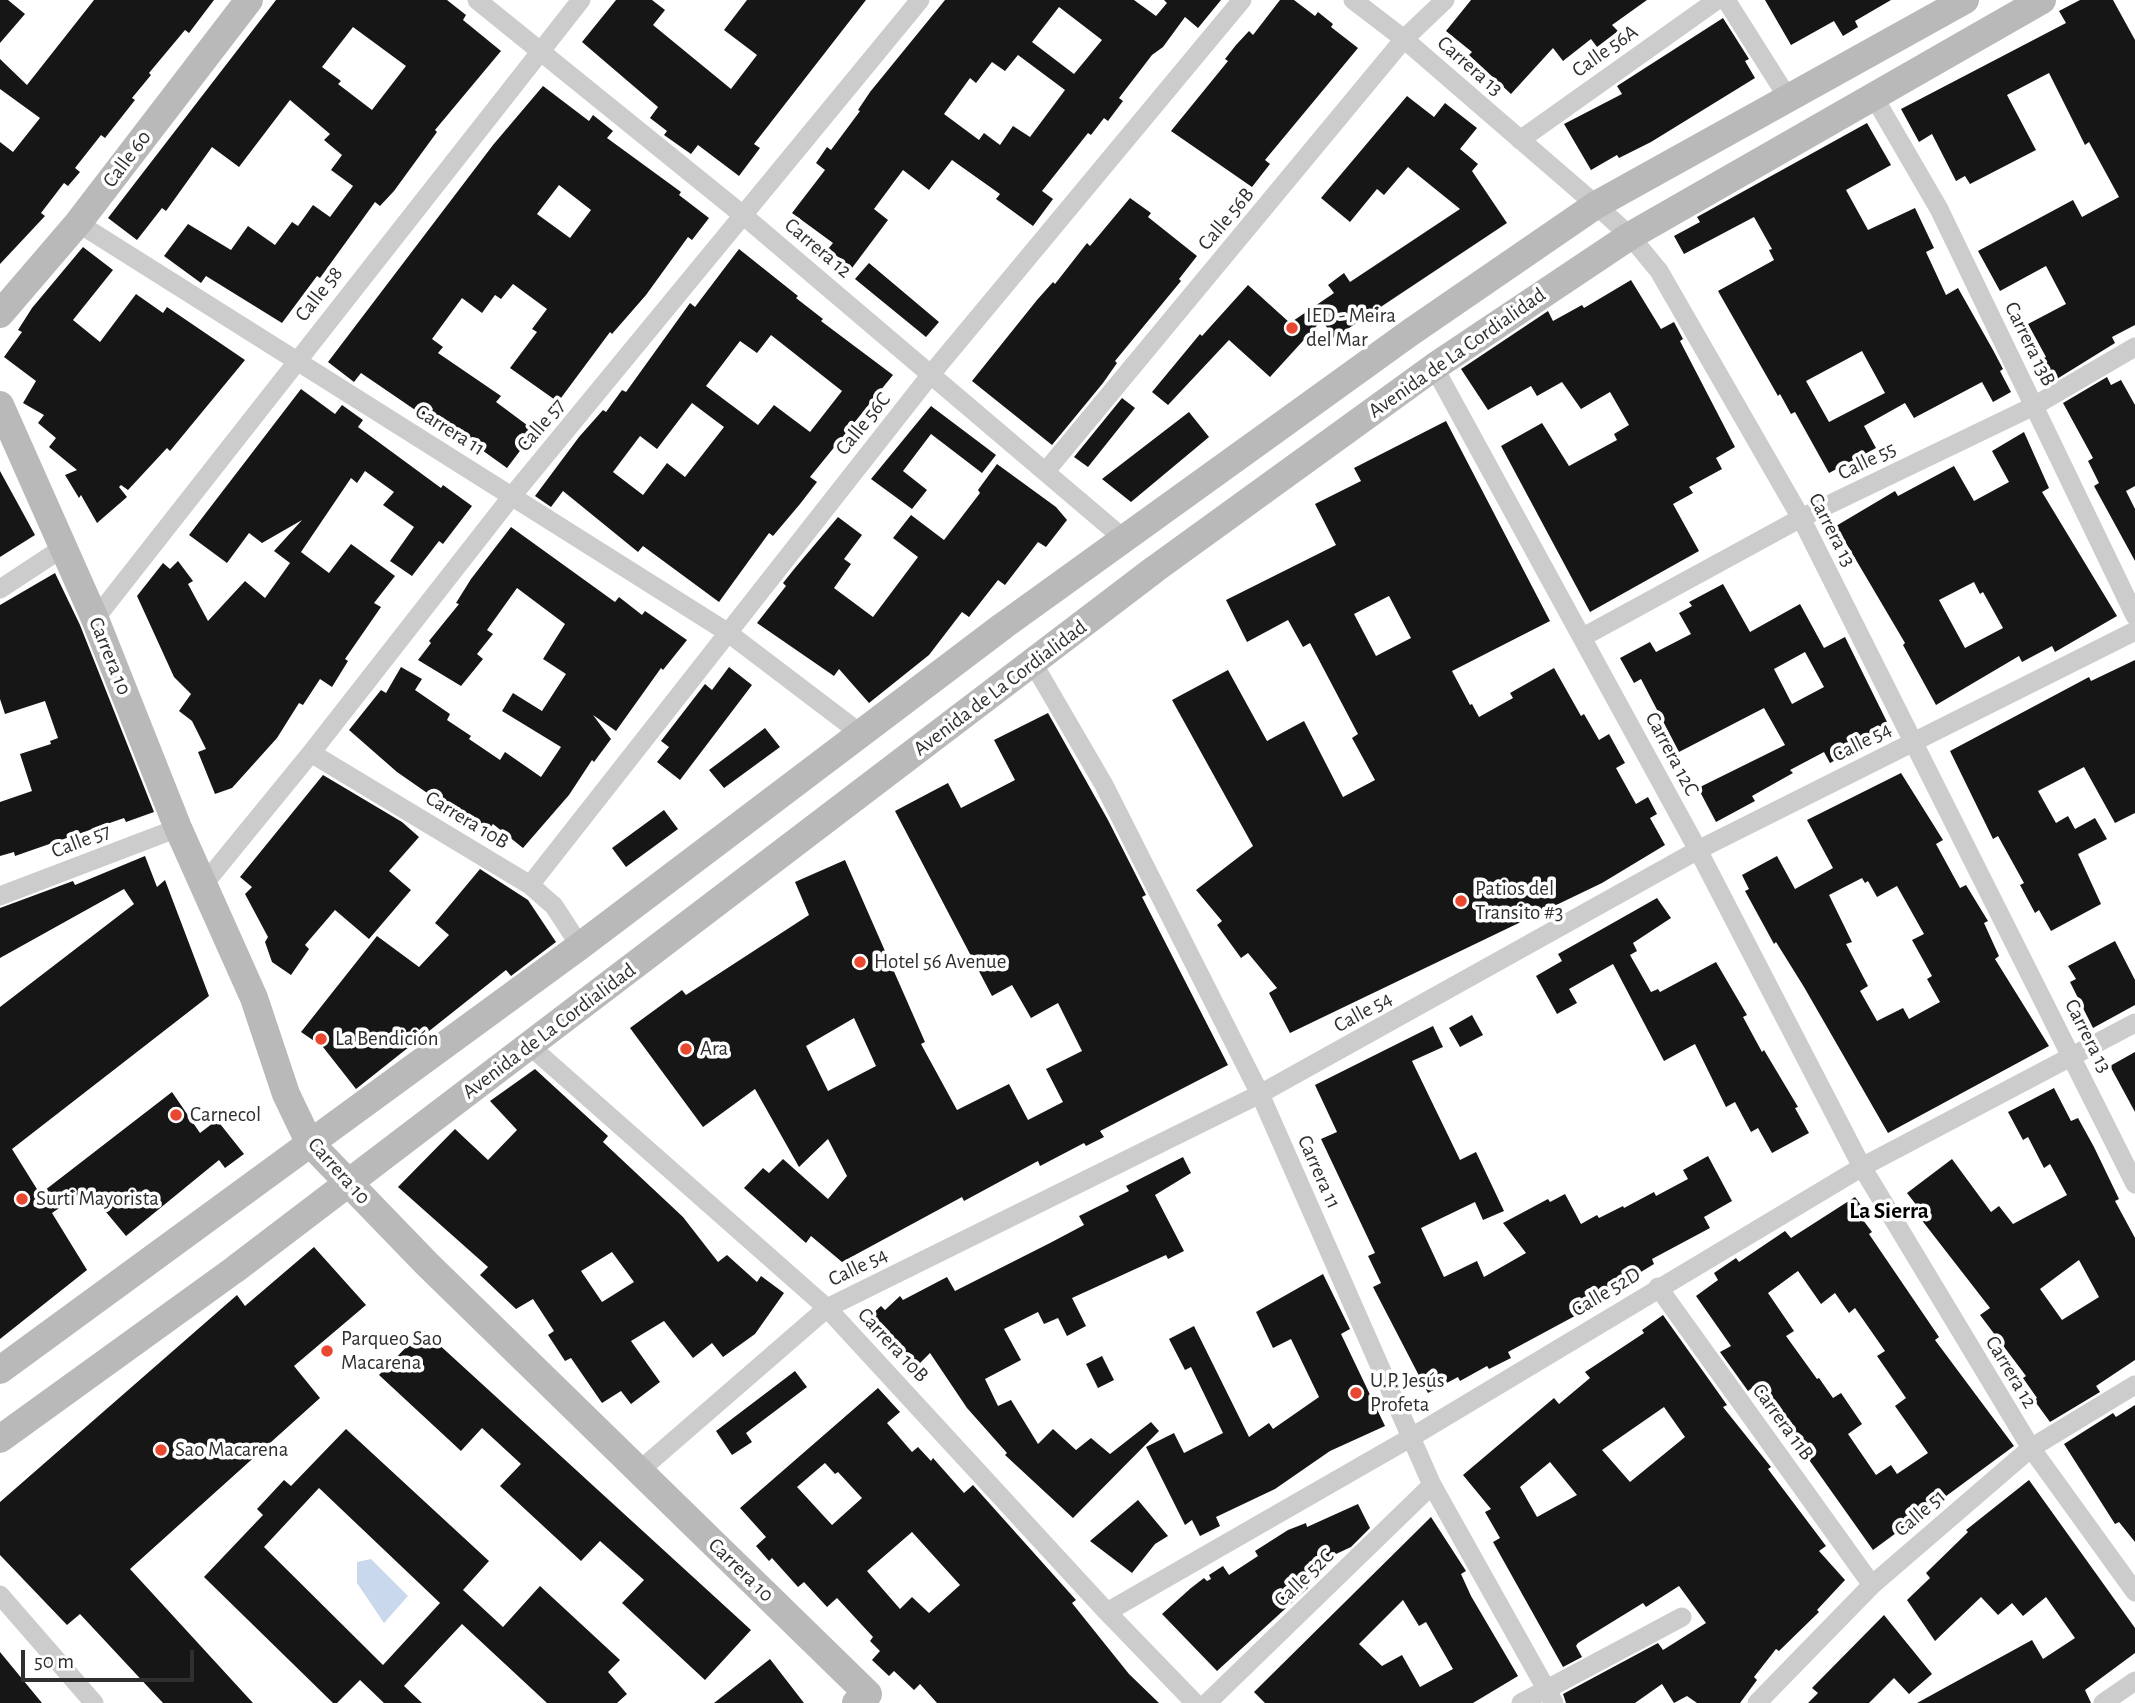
<!DOCTYPE html>
<html>
<head>
<meta charset="utf-8">
<style>
	body { margin:0 }
	#map { position:relative; width:2135px; height:1703px; overflow:hidden; background:#fff; font-family:"Alegreya Sans",sans-serif }
	canvas { display:block }
	.scale { position:absolute; left:21px; top:1650px; width:173px; height:32px; box-sizing:border-box; border:4px solid #2f2f2f; border-top:0; padding-left:9px; font-size:21px; line-height:24px; white-space:nowrap; color:#2f2f2f; -webkit-text-stroke:5px #fff; paint-order:stroke }
</style>
</head>
<body>
<div id="map">
<canvas width="2135" height="1703"></canvas>
<div class="scale">50 m</div>
</div>
<script>
const c = document.querySelector('canvas').getContext('2d');
c.lineJoin = 'round';
function paint(path, color) {
  c.fillStyle = color;
  c.fill(path, 'evenodd');
}
function poly(rows) {
  const path = new Path2D();
  for (const r of rows) {
    path.moveTo(r[0], r[1]);
    for (let i = 2; i < r.length; i += 2) path.lineTo(r[i], r[i + 1]);
  }
  return path;
}
function trace(path, color, width, dash) {
  c.strokeStyle = color;
  c.lineWidth = width;
  c.lineCap = dash ? 'butt' : 'round';
  c.setLineDash(dash || []);
  c.stroke(path);
}
function label(font, color, halo, rows, align = 'center') {
  c.font = font + ' "Alegreya Sans",sans-serif';
  c.lineWidth = 7;
  c.setLineDash([]);
  c.textBaseline = 'middle';
  c.strokeStyle = halo;
  c.fillStyle = color;
  for (const [text, x, y, turn = 0] of rows) {
    c.save();
    c.translate(x, y);
    c.rotate((+turn || 0) * Math.PI / 180);
    c.textAlign = isNaN(turn) ? turn : align;
    if (halo) c.strokeText(text, 0, 0);
    c.fillText(text, 0, 0);
    c.restore();
  }
}
paint(poly([
	[371,1559,408,1596,384,1623,357,1583,357,1562]
]), '#c9d8ed');
paint(poly([
	[0,0,8,0,25,14,0,43],
	[94,0,214,0,189,33,185,30,149,73,151,75,132,98,135,100,105,138,101,135,75,168,80,172,68,186,64,183,41,213,45,216,0,264,0,142,13,152,40,118,0,89,0,59,27,85],
	[276,0,447,0,466,15,463,20,501,51,435,130,437,132,394,191,380,206,375,202,320,278,317,276,282,323,206,276,201,283,164,256,188,224,231,250,248,226,275,245,292,222,298,226,313,205,330,217,353,186,331,170,342,155,324,140,330,134,290,100,239,167,212,147,166,211,162,208,137,240,108,218],
	[353,27,406,66,372,110,338,84,341,81,322,67],
	[616,0,652,0,665,10,653,25,731,89,757,55,724,30,747,0,866,0,754,144,760,148,739,176,698,145,691,154,664,135,667,131,650,118,658,107,582,42],
	[945,0,1134,0,1156,16,1167,3,1164,0,1221,0,1198,28,1185,17,1163,47,1152,55,1119,98,1123,101,1108,121,1104,118,1091,135,1088,133,1042,191,1053,199,1033,226,996,199,1000,194,952,160,929,190,903,170,874,209,888,220,852,268,828,249,833,243,792,213,825,170,816,163,827,147,831,150,860,111,858,110,870,92],
	[1059,7,1102,40,1074,74,1032,42],
	[1018,55,1065,90,1030,137,1013,126,1000,145,984,133,979,140,944,114,970,78,976,83,992,62,1005,71],
	[1280,0,1294,0,1315,16,1318,12,1333,24,1331,27,1358,48,1265,160,1270,164,1252,187,1171,131,1228,61,1225,59,1236,45,1249,31,1253,35],
	[1471,0,1647,0,1612,25,1618,31,1597,47,1591,39,1563,61,1553,48,1511,94,1469,55,1472,52,1446,31],
	[1765,0,1891,0,1855,21,1858,27,1843,36,1834,21,1791,45],
	[2080,0,2113,0,2135,40,2135,325,2112,337,2115,343,2052,382,2038,361,2046,357,2028,324,2066,304,2046,266,2000,291,1978,251,2073,200,2082,217,2119,197,2089,142,2085,145,2049,73,2007,95,2036,150,1970,184,1965,176,1956,181,1932,134,1919,142,1901,109,2066,23,2059,11],
	[1723,18,1749,59,1745,61,1755,78,1651,142,1619,158,1617,155,1591,170,1564,124,1622,94,1617,86],
	[543,86,589,121,593,115,613,131,607,138,681,192,679,195,709,218,692,240,688,237,646,295,612,334,610,332,558,402,510,368,537,332,532,329,547,309,513,284,501,299,495,295,482,313,462,298,432,339,443,347,438,353,501,396,496,402,535,431,507,468,468,440,465,444,361,373,354,382,328,362,493,145],
	[559,185,591,210,570,238,537,214],
	[1407,96,1434,117,1445,103,1477,128,1460,149,1478,164,1472,171,1507,223,1334,338,1322,320,1270,377,1229,340,1168,405,1152,392,1200,334,1202,336,1248,285,1290,323,1334,293,1328,285,1344,273,1350,282,1460,209,1408,167,1384,195,1377,189,1350,222,1321,198],
	[1867,123,1891,165,1846,190,1868,230,1915,208,1934,248,1926,252,1946,295,1958,288,1993,350,2003,369,2000,371,2011,392,1993,402,1982,382,1914,418,1905,403,1864,426,1876,448,1829,473,1795,412,1791,414,1780,394,1778,396,1718,291,1774,260,1769,250,1772,249,1754,217,1684,254,1674,236,1700,222,1697,217],
	[1862,351,1885,393,1829,422,1806,381],
	[1130,198,1151,213,1148,217,1197,256,1179,279,1181,281,1115,361,1117,363,1103,383,1052,445,972,381,1037,300,1053,282,1055,284,1087,243,1090,246],
	[83,247,113,270,73,320,100,342,136,294,163,313,167,307,245,360,170,451,167,448,128,490,121,485,119,487,127,497,97,523,81,495,79,498,65,475,77,470,49,447,56,438,38,423,44,415,23,403,36,381,4,357,22,332,18,330,32,308],
	[739,249,798,296,796,298,823,319,821,321,893,375,810,477,817,482,800,504,773,536,769,533,719,602,643,546,638,552,563,491,551,507,535,496,579,437,603,410,606,412,622,390,626,392,690,303,695,307],
	[771,335,842,391,810,432,774,405,758,425,706,386,740,341,757,353],
	[692,403,724,427,685,477,667,463,643,495,613,472,640,436,657,449],
	[869,263,939,322,926,337,855,279],
	[1631,280,1661,329,1674,322,1683,339,1680,341,1735,447,1716,458,1722,469,1689,487,1693,493,1673,504,1699,551,1590,612,1501,446,1542,423,1569,466,1617,440,1614,434,1629,425,1610,392,1581,409,1562,382,1537,396,1531,386,1488,410,1461,369,1548,311,1553,321,1582,305,1584,308],
	[2107,377,2111,385,2121,380,2135,405,2135,486,2126,491,2135,509,2135,561,2094,486,2099,483,2088,461,2093,458,2063,403],
	[301,389,335,414,342,405,363,420,358,427,441,488,443,485,472,506,443,544,439,541,412,576,390,561,414,527,383,505,394,492,365,471,357,483,351,478,301,552,329,573,351,544,395,576,374,603,381,607,345,659,348,661,332,687,320,679,303,705,299,703,277,738,232,788,215,794,198,752,206,749,192,721,179,711,191,694,174,677,137,596,163,563,170,569,178,561,193,581,188,584,208,621,245,581,265,598,290,563,274,551,302,520,262,543,249,533,227,563,189,535],
	[1122,398,1135,408,1088,467,1074,457],
	[931,406,996,455,982,473,931,434,903,471,927,490,912,509,871,479],
	[1189,412,1209,437,1131,502,1102,479],
	[1446,421,1550,621,1452,671,1470,705,1472,704,1479,717,1513,698,1510,693,1554,668,1581,716,1584,714,1599,740,1609,734,1625,763,1616,768,1636,804,1648,797,1657,814,1650,818,1665,845,1602,883,1290,1033,1269,993,1277,988,1248,953,1241,958,1217,925,1222,921,1196,890,1253,846,1172,700,1228,670,1267,741,1304,721,1343,797,1375,780,1352,738,1358,734,1310,643,1303,647,1288,620,1247,642,1226,600,1336,545,1315,504,1361,481,1354,468],
	[1389,596,1411,638,1376,656,1354,614],
	[2024,432,2049,488,2042,492,2117,616,2055,652,2052,646,2022,662,2019,656,1936,705,1903,645,1905,643,1836,526,1895,491,1898,496,1954,466,1974,501,2009,482,1992,451],
	[1974,582,1980,594,1983,592,2003,628,1965,648,1939,600],
	[997,464,1056,507,1067,520,1046,547,1038,542,1005,585,998,580,969,617,962,612,929,655,869,703,839,669,834,676,757,623,786,586,783,583,795,568,838,517,862,535,844,559,851,564,834,588,873,617,918,557,893,538,911,515,944,540,980,493,978,490],
	[0,471,35,535,0,557],
	[511,527,615,602,619,597,642,615,645,611,687,640,663,670,661,668,616,731,593,715,611,739,594,762,592,760,569,795,523,848,493,824,489,829,459,809,456,813,397,772,349,730,381,690,386,693,401,667,422,679,415,690,450,714,447,720,471,736,469,739,500,760,505,752,541,777,561,747,502,711,513,693,542,711,566,674,543,659,565,624,517,588,487,630,493,634,477,654,483,659,461,686,418,660,431,643,429,641,459,604,456,603,471,579],
	[55,573,80,625,154,812,126,822,124,818,15,856,14,852,0,856,0,802,32,791,20,754,51,744,50,741,58,738,45,701,5,714,0,699,0,605],
	[1723,584,1750,632,1800,604,1824,648,1845,637,1889,726,1845,750,1847,754,1830,763,1824,752,1790,770,1793,773,1752,796,1755,801,1716,822,1698,788,1785,745,1764,708,1679,752,1641,679,1634,683,1620,658,1650,642,1656,652,1691,634,1679,613,1692,606,1689,602],
	[1805,652,1824,687,1792,704,1774,669],
	[2135,660,2135,813,2115,823,2084,767,2038,791,2056,823,2068,816,2075,829,2095,818,2107,839,2078,854,2101,904,2051,931,2039,910,2035,913,2020,885,2024,883,1998,836,1993,839,1950,751,2089,677,2091,681],
	[729,667,752,685,680,780,657,762,669,747,661,741,705,684,712,690],
	[1048,713,1108,820,1146,895,1142,897,1228,1065,1100,1131,1104,1137,1086,1146,1084,1143,1040,1166,1038,1161,964,1201,962,1197,842,1262,811,1236,806,1243,744,1188,763,1168,769,1173,783,1159,828,1199,847,1176,828,1139,799,1167,755,1089,703,1127,630,1028,682,990,686,995,809,915,795,882,845,860,925,1042,921,1044,957,1110,1009,1084,1028,1120,1063,1102,1046,1069,1082,1051,1058,1003,1031,1018,1012,985,992,996,895,811,948,783,961,808,1015,780,994,740],
	[854,1018,876,1066,828,1091,806,1046],
	[765,728,780,747,724,788,709,770],
	[1901,773,1943,840,1936,844,1960,888,1966,885,1988,921,1984,923,1999,956,1995,959,2049,1046,1888,1133,1804,987,1776,942,1774,944,1745,891,1749,889,1742,875,1777,856,1795,889,1833,868,1807,820],
	[1862,878,1865,883,1868,881,1877,897,1897,886,1924,934,1912,940,1932,976,1927,979,1940,1002,1909,1019,1903,1008,1877,1021,1860,991,1868,986,1846,944,1852,942,1829,895],
	[323,775,402,822,419,837,389,871,411,890,369,939,335,910,305,945,309,949,291,975,272,962,265,942,268,937,245,894,252,887,240,877],
	[664,810,678,829,626,867,612,848],
	[145,856,157,887,165,880,209,996,12,1149,40,1194,172,1092,200,1133,217,1120,244,1154,225,1168,219,1160,126,1236,91,1194,85,1199,81,1193,52,1213,87,1270,0,1339,0,1007,134,904,124,889,0,958,0,908,73,881,75,885],
	[480,869,528,900,556,942,511,976,506,970,356,1089,323,1047,301,1032,377,936,419,967,449,935,435,923],
	[1657,898,1671,918,1633,943,1637,951,1630,955,1651,992,1658,989,1660,992,1716,962,1747,1015,1743,1017,1762,1052,1764,1050,1798,1107,1795,1108,1809,1133,1772,1153,1758,1128,1751,1132,1735,1102,1726,1107,1695,1044,1664,1061,1613,964,1569,989,1577,1003,1557,1014,1536,976,1562,961,1558,954],
	[2115,941,2135,980,2135,1005,2093,1028,2070,982,2076,979,2068,966],
	[1472,1015,1483,1035,1460,1047,1449,1028],
	[1433,1026,1443,1047,1412,1061,1460,1160,1476,1152,1504,1211,1483,1220,1475,1202,1421,1228,1444,1277,1477,1261,1484,1277,1526,1253,1503,1223,1548,1199,1550,1202,1565,1194,1581,1224,1597,1215,1599,1218,1623,1206,1624,1208,1654,1192,1656,1196,1688,1179,1683,1170,1708,1156,1732,1201,1704,1217,1710,1228,1652,1259,1654,1264,1631,1278,1582,1304,1586,1310,1508,1352,1511,1358,1489,1369,1487,1366,1460,1381,1458,1377,1428,1393,1373,1287,1381,1283,1368,1256,1375,1253,1321,1139,1337,1132,1315,1085],
	[2135,1052,2135,1112,2110,1066],
	[535,1069,608,1136,603,1142,683,1217,718,1262,727,1255,757,1282,761,1276,784,1293,755,1334,723,1357,712,1343,693,1358,664,1321,631,1341,660,1382,631,1404,621,1391,602,1403,571,1358,565,1361,548,1335,554,1331,533,1299,516,1309,480,1275,488,1267,398,1187,455,1129,488,1160,517,1130,490,1101],
	[612,1252,634,1282,602,1302,581,1271],
	[2054,1088,2071,1121,2078,1118,2094,1147,2119,1199,2115,1201,2135,1238,2135,1360,2096,1386,2100,1392,2050,1422,2034,1400,2037,1398,2023,1378,2026,1376,1980,1315,1990,1308,1917,1214,1921,1211,1907,1193,1952,1159,1991,1212,1999,1206,2013,1224,2067,1195,2050,1164,2044,1168,2028,1137,2023,1140,2008,1112],
	[2079,1260,2099,1297,2062,1320,2040,1289],
	[1183,1157,1191,1173,1155,1195,1184,1251,1168,1259,1166,1255,1072,1298,1086,1326,1067,1336,1058,1318,1044,1324,1038,1312,1004,1329,1021,1360,985,1379,998,1406,1011,1400,1038,1444,1053,1429,1076,1450,1091,1438,1110,1454,1151,1422,1159,1431,1073,1518,1005,1455,1007,1453,967,1408,930,1353,915,1368,868,1318,881,1306,885,1310,900,1296,903,1300,947,1277,955,1291,1050,1243,1084,1225,1079,1216,1129,1191,1126,1186],
	[1855,1197,1866,1212,1860,1216,1872,1232,1869,1234,1939,1337,1935,1340,2014,1446,1873,1550,1756,1385,1748,1391,1720,1352,1731,1346,1696,1296,1718,1280,1714,1273,1736,1258,1739,1262,1785,1231,1791,1238],
	[1798,1271,1821,1304,1835,1293,1849,1313,1855,1308,1885,1351,1877,1356,1906,1398,1895,1406,1928,1453,1897,1474,1891,1465,1876,1475,1848,1434,1862,1424,1841,1393,1833,1398,1819,1378,1817,1379,1786,1336,1794,1331,1768,1293],
	[314,1247,366,1305,294,1366,320,1398,130,1569,253,1703,163,1703,80,1614,67,1625,0,1555,0,1502,237,1295,245,1306],
	[1323,1274,1350,1329,1341,1334,1385,1426,1330,1451,1275,1489,1216,1517,1220,1526,1200,1536,1192,1520,1185,1525,1146,1447,1174,1433,1184,1453,1223,1433,1191,1367,1185,1370,1169,1339,1194,1326,1249,1437,1269,1423,1273,1429,1319,1397,1291,1339,1273,1348,1256,1312],
	[1663,1315,1727,1405,1723,1407,1771,1467,1768,1469,1826,1546,1819,1551,1845,1580,1817,1610,1819,1612,1779,1651,1776,1649,1754,1677,1757,1680,1740,1703,1697,1703,1687,1696,1674,1703,1662,1684,1635,1703,1566,1703,1563,1694,1658,1643,1663,1650,1706,1623,1679,1586,1646,1607,1643,1603,1578,1643,1576,1646,1582,1657,1563,1667,1493,1542,1500,1538,1485,1512,1491,1509,1463,1475,1554,1398,1559,1404,1590,1378,1585,1372,1644,1333,1642,1330],
	[1664,1407,1685,1437,1630,1482,1602,1450],
	[1550,1462,1577,1495,1537,1517,1520,1487],
	[423,1330,751,1630,705,1680,622,1603,644,1580,600,1541,581,1561,500,1486,521,1464,482,1428,461,1451,379,1375],
	[1102,1356,1114,1380,1098,1388,1086,1364],
	[795,1371,807,1387,746,1433,752,1442,732,1455,716,1431],
	[878,1388,900,1412,887,1423,912,1452,918,1447,931,1461,933,1458,964,1493,973,1485,1076,1600,1072,1603,1129,1674,1159,1703,937,1703,920,1684,914,1690,894,1671,889,1676,872,1660,880,1651,870,1641,873,1637,837,1598,827,1607,804,1582,798,1587,772,1558,769,1561,756,1546,766,1537,740,1508],
	[825,1463,835,1474,838,1472,862,1498,832,1525,797,1487],
	[912,1532,960,1585,929,1613,912,1597,900,1609,867,1571],
	[2135,1405,2135,1542,2119,1522,2115,1524,2064,1444,2113,1413,2116,1417],
	[346,1429,489,1561,463,1590,503,1627,540,1586,620,1660,608,1672,627,1694,617,1703,547,1703,462,1624,404,1686,422,1703,384,1703,360,1680,337,1703,333,1703,204,1577,263,1515,257,1509,284,1480,291,1486],
	[319,1488,440,1603,383,1665,264,1547],
	[2029,1480,2135,1628,2135,1653,2085,1690,2091,1703,1917,1703,2032,1640,2043,1659,2075,1638,2046,1597,2023,1616,2012,1603,1998,1615,1981,1597,1935,1641,1907,1600,1930,1578,1926,1573,1968,1532,1966,1530],
	[1138,1500,1168,1536,1155,1544,1132,1573,1090,1541],
	[1358,1504,1370,1528,1351,1547,1321,1561,1325,1571,1305,1581,1308,1588,1217,1671,1162,1614,1191,1588,1204,1578,1207,1581,1211,1579,1209,1575,1223,1566,1229,1575,1258,1556,1255,1551,1288,1530,1306,1523,1307,1527],
	[1431,1517,1466,1571,1461,1574,1471,1596,1518,1676,1473,1703,1265,1703,1254,1692],
	[1403,1600,1419,1626,1426,1622,1453,1669,1420,1687,1402,1655,1382,1666,1359,1644],
	[1884,1615,1932,1674,1909,1694,1894,1678,1869,1703,1808,1703,1818,1693,1812,1688],
	[0,1652,42,1703,0,1703],
	[770,1659,804,1703,714,1703]
]), '#161616');
trace(poly([
	[477,0,744,216,1123,538],
	[1353,0,1404,39,1596,205,1630,236,1659,271,1801,518,2135,1184],
	[1726,0,1788,98],
	[1874,97,1939,209,2135,616],
	[1520,140,1717,0],
	[78,223,727,632,860,733],
	[1434,367,1698,850,1862,1167,2031,1448,2135,1592],
	[1046,471,1404,39,1445,0],
	[0,589,64,547],
	[95,619,581,0],
	[1583,637,1801,518,2034,406,2135,347],
	[1033,663,1104,785,1260,1094,1432,1485,1554,1703],
	[311,753,530,885,554,906,580,946],
	[204,884,311,753,512,496,920,0],
	[530,885,932,373,1242,0],
	[0,896,178,828],
	[530,1046,827,1308,1107,1612,1195,1703],
	[1658,1287,1872,1585],
	[639,1471,827,1308,1260,1094,1698,850,2135,631],
	[0,1595,94,1703],
	[1107,1612,1410,1438,1862,1167,2135,1023],
	[1207,1703,1432,1485],
	[1521,1703,1682,1617],
	[1757,1703,1872,1585,2031,1448,2135,1385],
	[2103,1703,2135,1681]
]), '#ccc', 19);
trace(poly([
	[0,314,78,223,249,0],
	[0,405,95,619,178,828,254,998,286,1094,309,1142,427,1264,868,1694,856,1703],
	[0,1370,580,946,1003,626,1411,332,1596,205,1965,0],
	[0,1439,234,1270,1155,569,1434,367,1630,236,2042,0]
]), '#b9b9b9', 28);
for (const [x, y, r, color] of [
	[1292,328,7,"#e84730"],
	[1461,901,7,"#e84730"],
	[860,962,7,"#e84730"],
	[321,1039,7,"#e84730"],
	[686,1049,7,"#e84730"],
	[176,1115,7,"#e84730"],
	[22,1199,7,"#e84730"],
	[327,1351,7,"#e84730"],
	[1356,1393,7,"#e84730"],
	[161,1450,7,"#e84730"]
]) {
  const dot = new Path2D();
  dot.arc(x, y, r, 0, 2 * Math.PI);
  c.fillStyle = color;
  c.fill(dot);
  trace(dot, '#fff', 2.5);
}
label('21px', '#2f2f2f', '#fff', [
	["Calle 56A",1605,51,-35],
	["Carrera 13",1470,66,41],
	["Calle 60",127,159,-53],
	["Calle 56B",1226,219,-50],
	["Carrera 12",818,248,40],
	["Calle 58",319,294,-52],
	["Carrera 13B",2030,344,64],
	["Avenida de La Cordialidad",1457,353,-35],
	["Calle 56C",863,424,-51],
	["Calle 57",541,425,-50],
	["Carrera 11",450,430,32],
	["Calle 55",1867,461,-26],
	["Carrera 13",1832,530,63],
	["Carrera 10",110,656,68],
	["Avenida de La Cordialidad",1000,688,-37],
	["Calle 54",1862,742,-27],
	["Carrera 12C",1672,754,62],
	["Carrera 10B",467,820,31],
	["Calle 57",81,841,-21],
	["Calle 54",1363,1012,-29],
	["Avenida de La Cordialidad",549,1031,-37],
	["Carrera 13",2088,1036,63],
	["Carrera 10",339,1171,48],
	["Carrera 11",1319,1172,66],
	["Calle 54",858,1267,-26],
	["Calle 52D",1606,1292,-31],
	["Carrera 10B",893,1345,47],
	["Carrera 12",2011,1372,59],
	["Carrera 11B",1783,1422,54],
	["Calle 51",1920,1513,-41],
	["Carrera 10",741,1570,44],
	["Calle 52C",1304,1578,-44]
]);
label('21px', '#2f2f2f', '#fff', [
	["IED - Meira",1306,316],
	["del Mar",1306,340],
	["Patios del",1475,889],
	["Transito #3",1475,913],
	["Hotel 56 Avenue",874,962],
	["La Bendición",335,1039],
	["Ara",700,1049],
	["Carnecol",190,1115],
	["Surti Mayorista",36,1199],
	["Parqueo Sao",341,1339],
	["Macarena",341,1363],
	["U.P. Jesús",1370,1381],
	["Profeta",1370,1405],
	["Sao Macarena",175,1450]
], 'left');
label('bold 23px', '#000', '#fff', [
	["La Sierra",1889,1211]
]);
</script>
</body>
</html>
